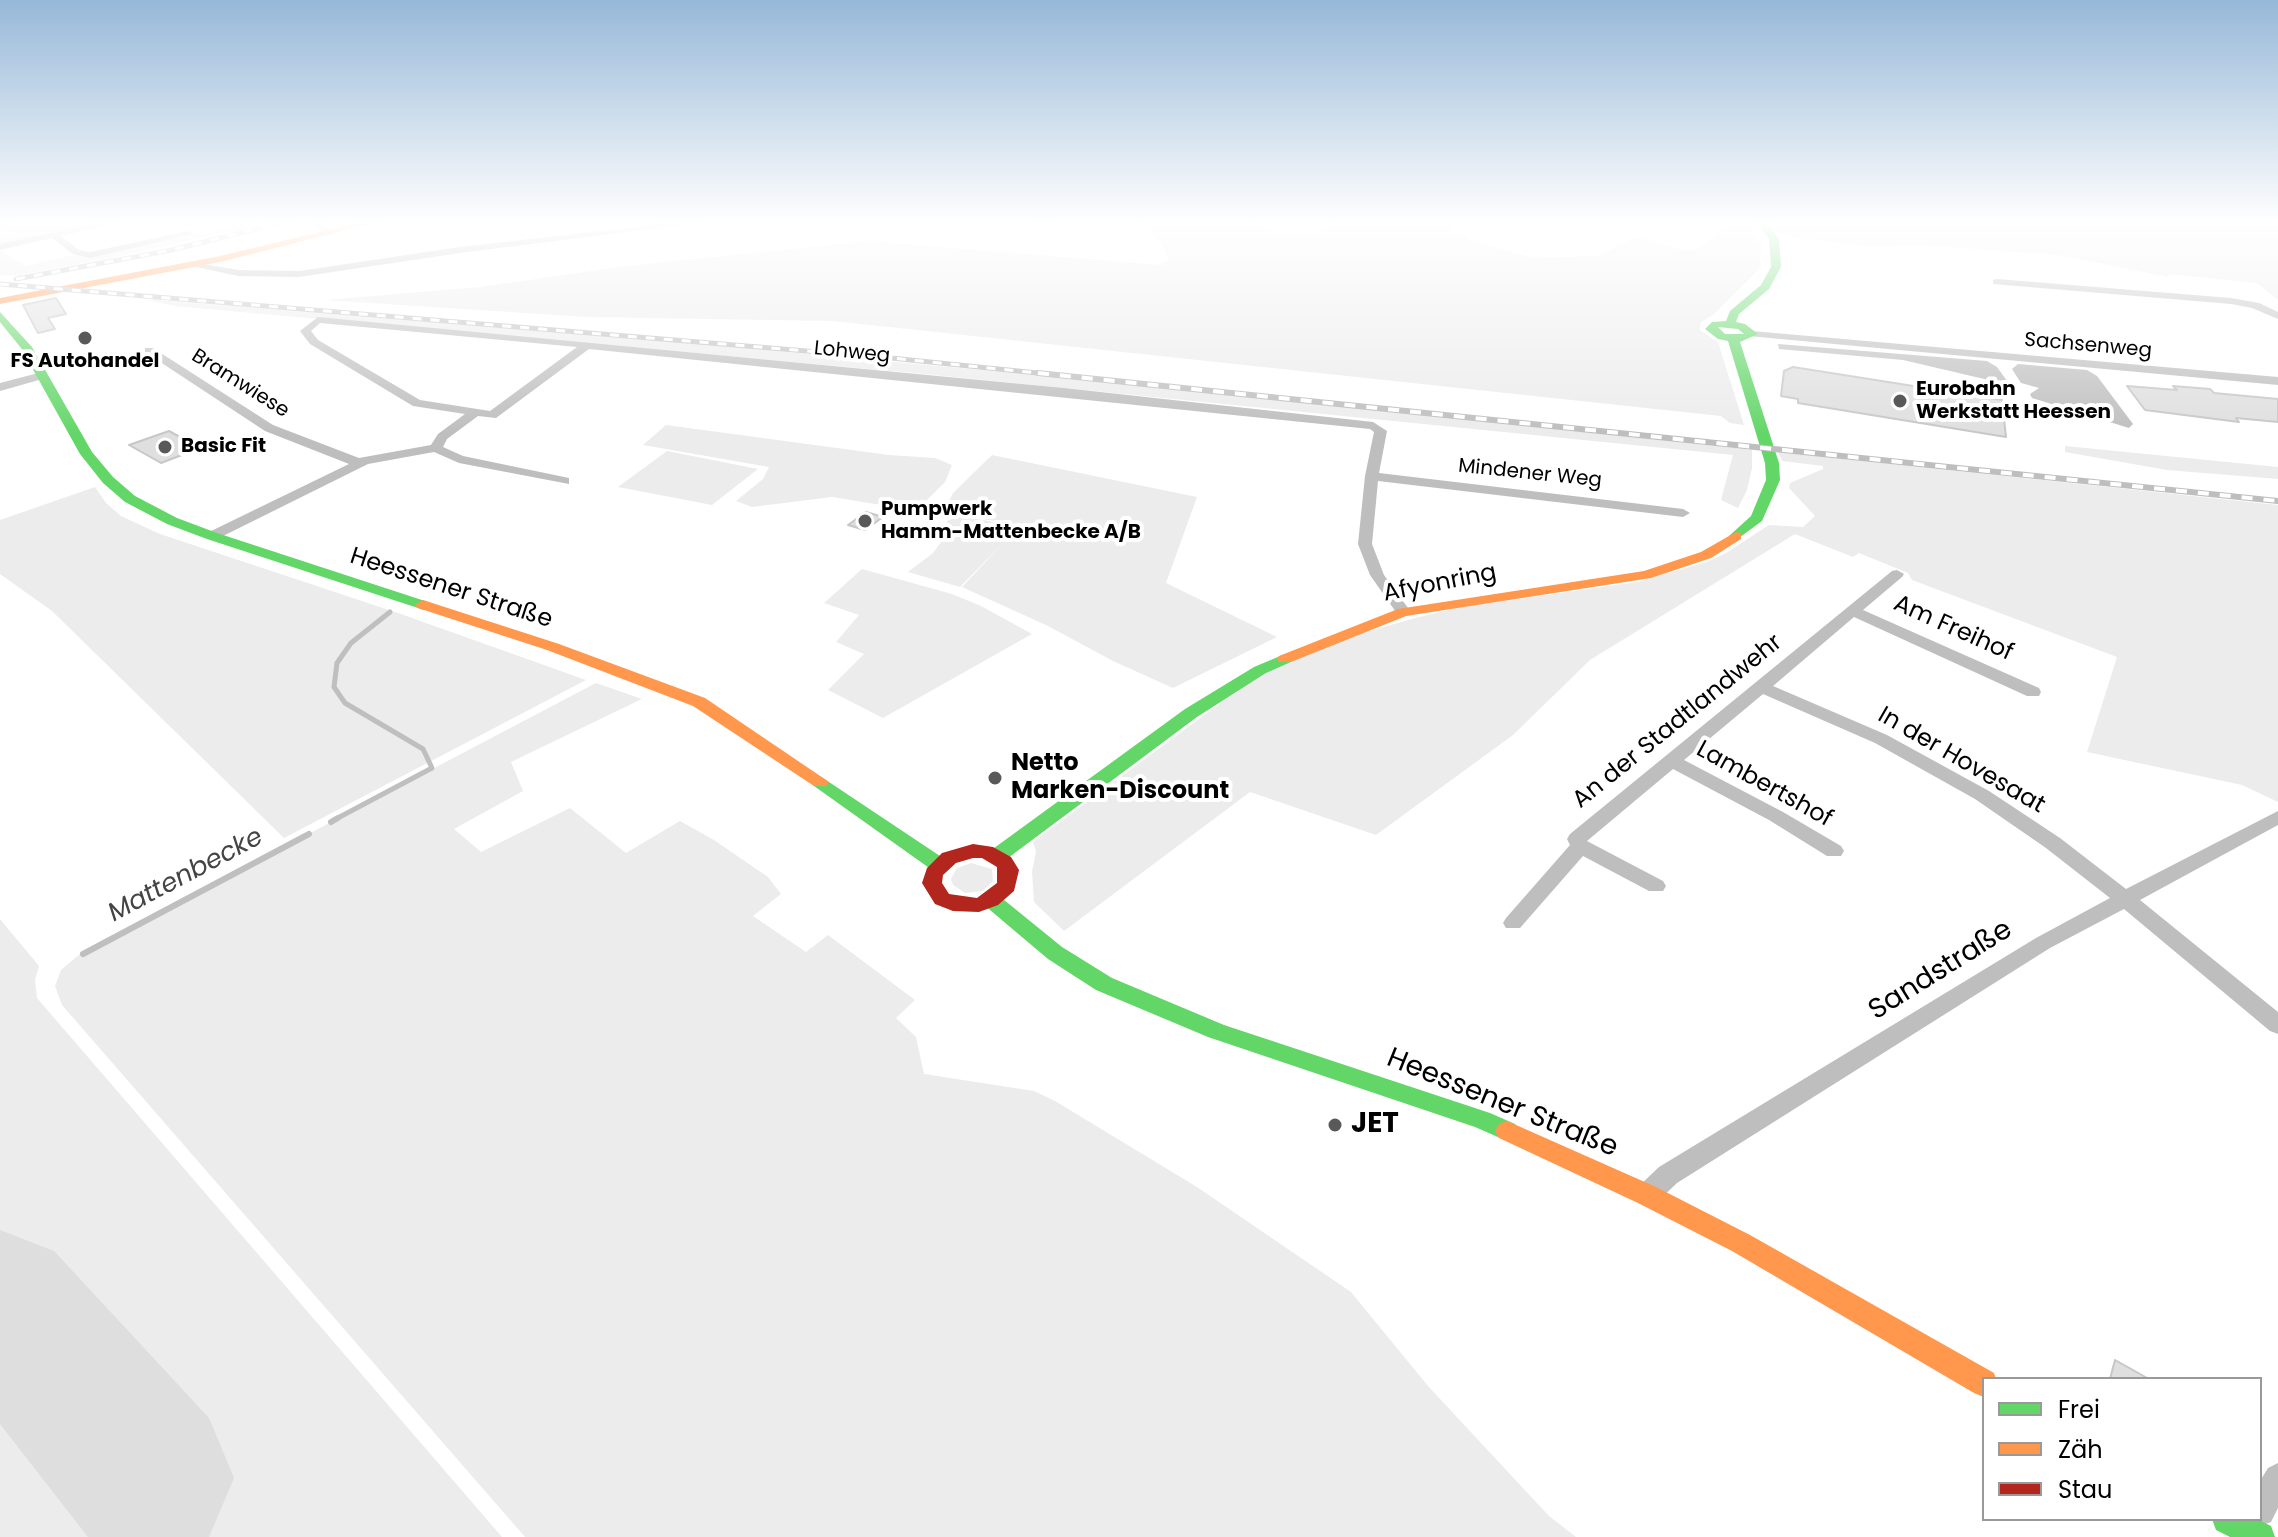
<!DOCTYPE html>
<html>
<head>
<meta charset="utf-8">
<style>
	body { margin:0 }
	#map { position:relative; width:2278px; height:1537px; overflow:hidden; background:#fff; font-family:Poppins,sans-serif }
	canvas { display:block }
	.legend { position:absolute; left:1982px; top:1377px; width:280px; height:144px; box-sizing:border-box; background:#fff; border:2px solid #999; margin:0; padding:10px 14px; list-style:none; font-size:24px; color:#000 }
	.legend li { display:flex; align-items:center; gap:16px; height:40px }
	.legend b { width:40px; border:2px solid #999 }
</style>
</head>
<body>
<div id="map">
<canvas width="2278" height="1537"></canvas>
<ul class="legend">
<li><b style="height:10px;background:#63d668"></b>Frei</li>
<li><b style="height:10px;background:#ff974d"></b>Zäh</li>
<li><b style="height:10px;background:#b3261e"></b>Stau</li>
</ul>
</div>
<script>
const c = document.querySelector('canvas').getContext('2d');
c.lineJoin = 'round';
function paint(path, color) {
  c.fillStyle = color;
  c.fill(path, 'evenodd');
}
function poly(rows) {
  const path = new Path2D();
  for (const r of rows) {
    path.moveTo(r[0], r[1]);
    for (let i = 2; i < r.length; i += 2) path.lineTo(r[i], r[i + 1]);
  }
  return path;
}
function trace(path, color, width, dash) {
  c.strokeStyle = color;
  c.lineWidth = width;
  c.lineCap = dash ? 'butt' : 'round';
  c.setLineDash(dash || []);
  c.stroke(path);
}
function label(font, color, halo, rows, align = 'center') {
  c.font = font + ' Poppins,sans-serif';
  c.lineWidth = 8;
  c.setLineDash([]);
  c.textBaseline = 'middle';
  c.strokeStyle = halo;
  c.fillStyle = color;
  for (const [text, x, y, turn = 0] of rows) {
    c.save();
    c.translate(x, y);
    c.rotate((+turn || 0) * Math.PI / 180);
    c.textAlign = isNaN(turn) ? turn : align;
    if (halo) c.strokeText(text, 0, 0);
    c.fillText(text, 0, 0);
    c.restore();
  }
}
paint(poly([
	[26,220,117,220,0,245,0,225],
	[259,220,280,220,102,260,12,276,0,275,0,250,25,266,75,255,100,255],
	[1135,220,1249,220,1261,227,1306,238,1337,220,1444,220,1452,231,1475,242,1534,258,1598,256,1636,237,1688,251,1701,247,1714,237,1727,225,1724,220,1747,220,1760,245,1760,268,1713,315,1701,322,1700,330,1718,342,1744,425,1730,423,1721,416,833,321,587,317,325,300,480,287,627,266,869,241,1160,265,1169,260,1161,242],
	[1767,220,2278,220,2278,300,2257,283,2168,274,2169,277,2058,255,1922,245,1867,246,1790,237,1779,233],
	[143,299,701,344,1089,380,1736,448,1752,450,1752,468,1747,490,1738,508,1721,500,1733,455,924,374,175,306],
	[666,425,889,455,935,458,952,465,945,482,927,500,906,509,832,497,752,507,736,501,763,479,769,467,643,445],
	[2065,446,2278,467,2278,479,2167,470,2065,452],
	[667,451,758,469,712,505,618,487],
	[1778,452,2278,505,2278,802,2242,785,2087,752,2117,657,1912,580,1908,573,1859,553,1853,557,1795,534,1590,660,1513,735,1376,835,1250,792,1064,931,1034,902,1032,872,1036,851,1033,842,1223,701,1271,670,1356,635,1415,618,1457,608,1637,582,1707,562,1726,553,1769,525,1803,527,1815,516,1789,488,1790,483,1823,469,1823,466,1782,461],
	[992,455,1197,497,1166,583,1277,637,1173,688,1113,661,1048,626,962,587,1005,541,960,587,908,572,933,553,944,538,947,521,959,516,994,522,1013,534,995,521,964,516,946,507,953,493],
	[95,487,106,503,121,516,160,534,398,613,586,680,284,838,52,611,0,574,0,520],
	[862,569,952,594,981,606,1032,634,883,718,828,690,864,654,836,642,859,615,824,603],
	[596,683,642,699,511,762,523,791,454,829,481,852,570,808,626,853,680,821,714,840,768,877,781,894,753,916,806,952,828,935,915,1000,896,1018,916,1037,924,1074,1034,1091,1055,1101,1197,1187,1351,1292,1428,1386,1549,1516,1576,1537,525,1537,62,1005,55,986,61,970,80,954],
	[971,863,992,869,993,881,983,891,965,893,953,885,951,879,957,868],
	[0,919,39,966,35,980,37,998,502,1537,0,1537]
]), '#ececec');
paint(poly([
	[1778,344,1987,361,1997,367,2010,385,1903,360,1779,349],
	[2018,364,2087,370,2097,376,2133,424,2129,428,2032,398,2030,394,2039,388,2021,383,2012,369]
]), '#bfbfbf');
trace(poly([
	[334,820,432,768,423,749,345,703,334,687,337,663,351,643,390,612]
]), '#bfbfbf', 5);
trace(poly([
	[331,822,338,818],
	[83,954,309,834]
]), '#bfbfbf', 6);
paint(poly([
	[0,1230,54,1251,209,1418,234,1478,209,1537,88,1537,0,1424,0,1230]
]), '#dedede');
const building = poly([
	[56,298,66,314,48,318,55,329,38,333,23,305,56,298],
	[1793,367,2002,400,2006,437,1798,403,1798,399,1781,396,1784,371,1793,367],
	[2127,386,2177,390,2173,386,2210,389,2214,393,2278,399,2278,422,2236,418,2239,422,2145,410,2127,386],
	[169,431,200,448,161,463,129,445,169,431],
	[866,512,883,517,865,530,848,525,866,512],
	[2115,1360,2149,1379,2110,1379,2115,1360]
]);
paint(building, '#dfdfdf');
trace(building, '#c7c7c7', 2);
paint(poly([
	[0,220,24,220,0,226,0,220],
	[110,220,127,220,61,236,79,250,90,252,188,231,193,234,90,258,73,254,52,238,0,250,0,244,110,220],
	[309,220,318,220,334,234,326,236,309,220],
	[696,220,723,220,460,253,299,277,238,276,187,265,192,262,238,270,299,271,460,247,696,220],
	[1031,220,1045,220,1054,224,1049,227,1031,220],
	[1997,279,2231,298,2259,303,2278,312,2278,319,2252,308,2231,304,1993,284,1993,280,1997,279],
	[318,317,1064,388,1373,422,1387,431,1379,473,1683,509,1690,513,1683,517,1378,481,1372,544,1384,575,1411,612,1403,617,1398,615,1370,575,1358,544,1365,476,1374,432,1370,429,589,349,496,418,478,416,447,439,443,447,463,456,569,478,569,484,459,463,434,452,368,464,217,539,207,539,207,533,349,464,265,431,145,352,145,348,153,348,273,425,359,458,431,445,438,434,465,414,413,406,310,344,300,331,318,317],
	[320,323,577,347,490,411,420,400,318,340,311,331,320,323],
	[1752,331,2278,377,2278,385,1748,336,1746,334,1752,331],
	[42,372,46,374,46,378,0,391,0,383,42,372],
	[1897,570,1904,574,1902,577,1863,610,2039,688,2041,692,2039,696,2027,696,1854,617,1773,686,1887,735,1989,791,2060,838,2126,889,2278,811,2278,825,2140,900,2278,1012,2278,1034,2270,1031,2124,909,2050,948,1677,1183,1656,1203,1647,1206,1638,1203,1635,1195,1638,1187,1659,1167,2036,938,2110,898,2046,848,1975,799,1875,743,1763,694,1684,760,1783,812,1841,846,1844,851,1841,856,1827,856,1769,820,1673,769,1587,841,1663,881,1666,886,1663,891,1649,891,1583,856,1520,928,1506,928,1503,923,1506,918,1570,845,1567,839,1570,834,1892,571,1897,570],
	[2278,1463,2278,1508,2271,1522,2260,1526,2248,1519,2260,1519,2260,1481,2268,1468,2278,1463]
]), '#bebebe');
paint(poly([
	[1755,220,1764,220,1779,239,1781,267,1769,289,1739,314,1736,322,1745,324,1758,334,1740,342,1779,463,1780,480,1762,521,1736,540,1729,536,1751,516,1766,480,1765,463,1728,341,1718,339,1705,329,1712,322,1726,321,1730,311,1761,285,1771,267,1769,239,1755,220],
	[1718,327,1738,329,1744,334,1725,334,1718,327],
	[0,312,32,347,92,452,113,477,135,496,177,518,217,533,428,602,431,605,423,610,418,608,207,539,167,524,125,502,103,483,80,454,21,348,0,322,0,312],
	[1285,654,1291,656,1293,659,1291,662,1266,673,1197,717,1004,861,990,861,987,856,990,851,1185,709,1254,667,1285,654],
	[820,776,946,860,949,865,946,870,932,870,814,786,811,782,820,776],
	[991,893,998,895,1062,947,1112,978,1224,1025,1490,1113,1515,1124,1519,1131,1515,1138,1507,1141,1475,1127,1208,1037,1096,990,1048,959,984,905,981,900,984,895,991,893],
	[2212,1519,2257,1519,2271,1526,2275,1537,2230,1537,2216,1530,2212,1519]
]), '#63d668');
paint(poly([
	[370,220,386,220,220,262,0,304,0,298,220,256,370,220],
	[1736,532,1741,533,1741,539,1711,558,1651,578,1406,616,1291,662,1279,662,1277,659,1279,656,1398,609,1644,571,1701,552,1736,532],
	[423,600,559,644,705,698,829,782,826,786,814,786,693,706,547,650,418,608,415,605,423,600],
	[1507,1121,1656,1187,1750,1235,1994,1373,1996,1379,1984,1379,1984,1397,1974,1393,1732,1251,1638,1203,1499,1138,1495,1131,1499,1124,1507,1121]
]), '#ff974d');
paint(poly([
	[973,844,993,847,1011,857,1019,870,1014,891,998,905,979,912,953,911,935,904,922,883,927,868,942,853,973,844],
	[973,858,982,858,997,867,997,883,977,898,949,894,942,883,943,875,956,863,973,858]
]), '#b3261e');
const railFar1 = poly([
	[16,279,167,251,293,220],
	[0,284,891,358,1057,375]
]);
const rail = poly([
	[1038,373,2278,501]
]);
trace(railFar1, '#bebebe', 5);
trace(rail, '#bebebe', 6);
trace(railFar1, '#fff', 3, [9]);
trace(rail, '#fff', 4, [11]);
const sky = c.createLinearGradient(0, 0, 0, 435);
sky.addColorStop(0, '#97b8d8');
sky.addColorStop(0.51, '#fff');
sky.addColorStop(1, '#ffffff00');
c.fillStyle = sky;
c.fillRect(0, 0, 2278, 435);
for (const [x, y, r, color] of [
	[85,338,8,"#595959"],
	[1900,401,8,"#595959"],
	[165,447,8,"#595959"],
	[865,521,8,"#595959"],
	[995,778,8,"#595959"],
	[1335,1125,8,"#595959"]
]) {
  const dot = new Path2D();
  dot.arc(x, y, r, 0, 2 * Math.PI);
  c.fillStyle = color;
  c.fill(dot);
  trace(dot, '#fff', 3);
}
label('20px', '#000', '#fff', [
	["Sachsenweg",2088,346,5],
	["Lohweg",852,353,6],
	["Bramwiese",240,384,32],
	["Mindener Weg",1530,474,6]
]);
label('bold 20px', '#000', '#fff', [
	["FS Autohandel",85,362,"center"],
	["Eurobahn",1916,390],
	["Werkstatt Heessen",1916,413],
	["Basic Fit",181,447],
	["Pumpwerk",881,510],
	["Hamm-Mattenbecke A/B",881,533]
], 'left');
label('24px', '#000', '#fff', [
	["Afyonring",1440,584,-11],
	["Heessener Straße",451,589,18],
	["Am Freihof",1953,629,24],
	["An der Stadtlandwehr",1678,722,-39],
	["In der Hovesaat",1961,761,30],
	["Lambertshof",1764,785,29]
]);
label('bold 24px', '#000', '#fff', [
	["Netto",1011,764],
	["Marken-Discount",1011,792]
], 'left');
label('italic 26px', '#444', '#fff', [
	["Mattenbecke",186,876,-28]
]);
label('28px', '#000', '#fff', [
	["Sandstraße",1941,971,-32],
	["Heessener Straße",1502,1104,22]
]);
label('bold 28px', '#000', '#fff', [
	["JET",1351,1125]
], 'left');
</script>
</body>
</html>
